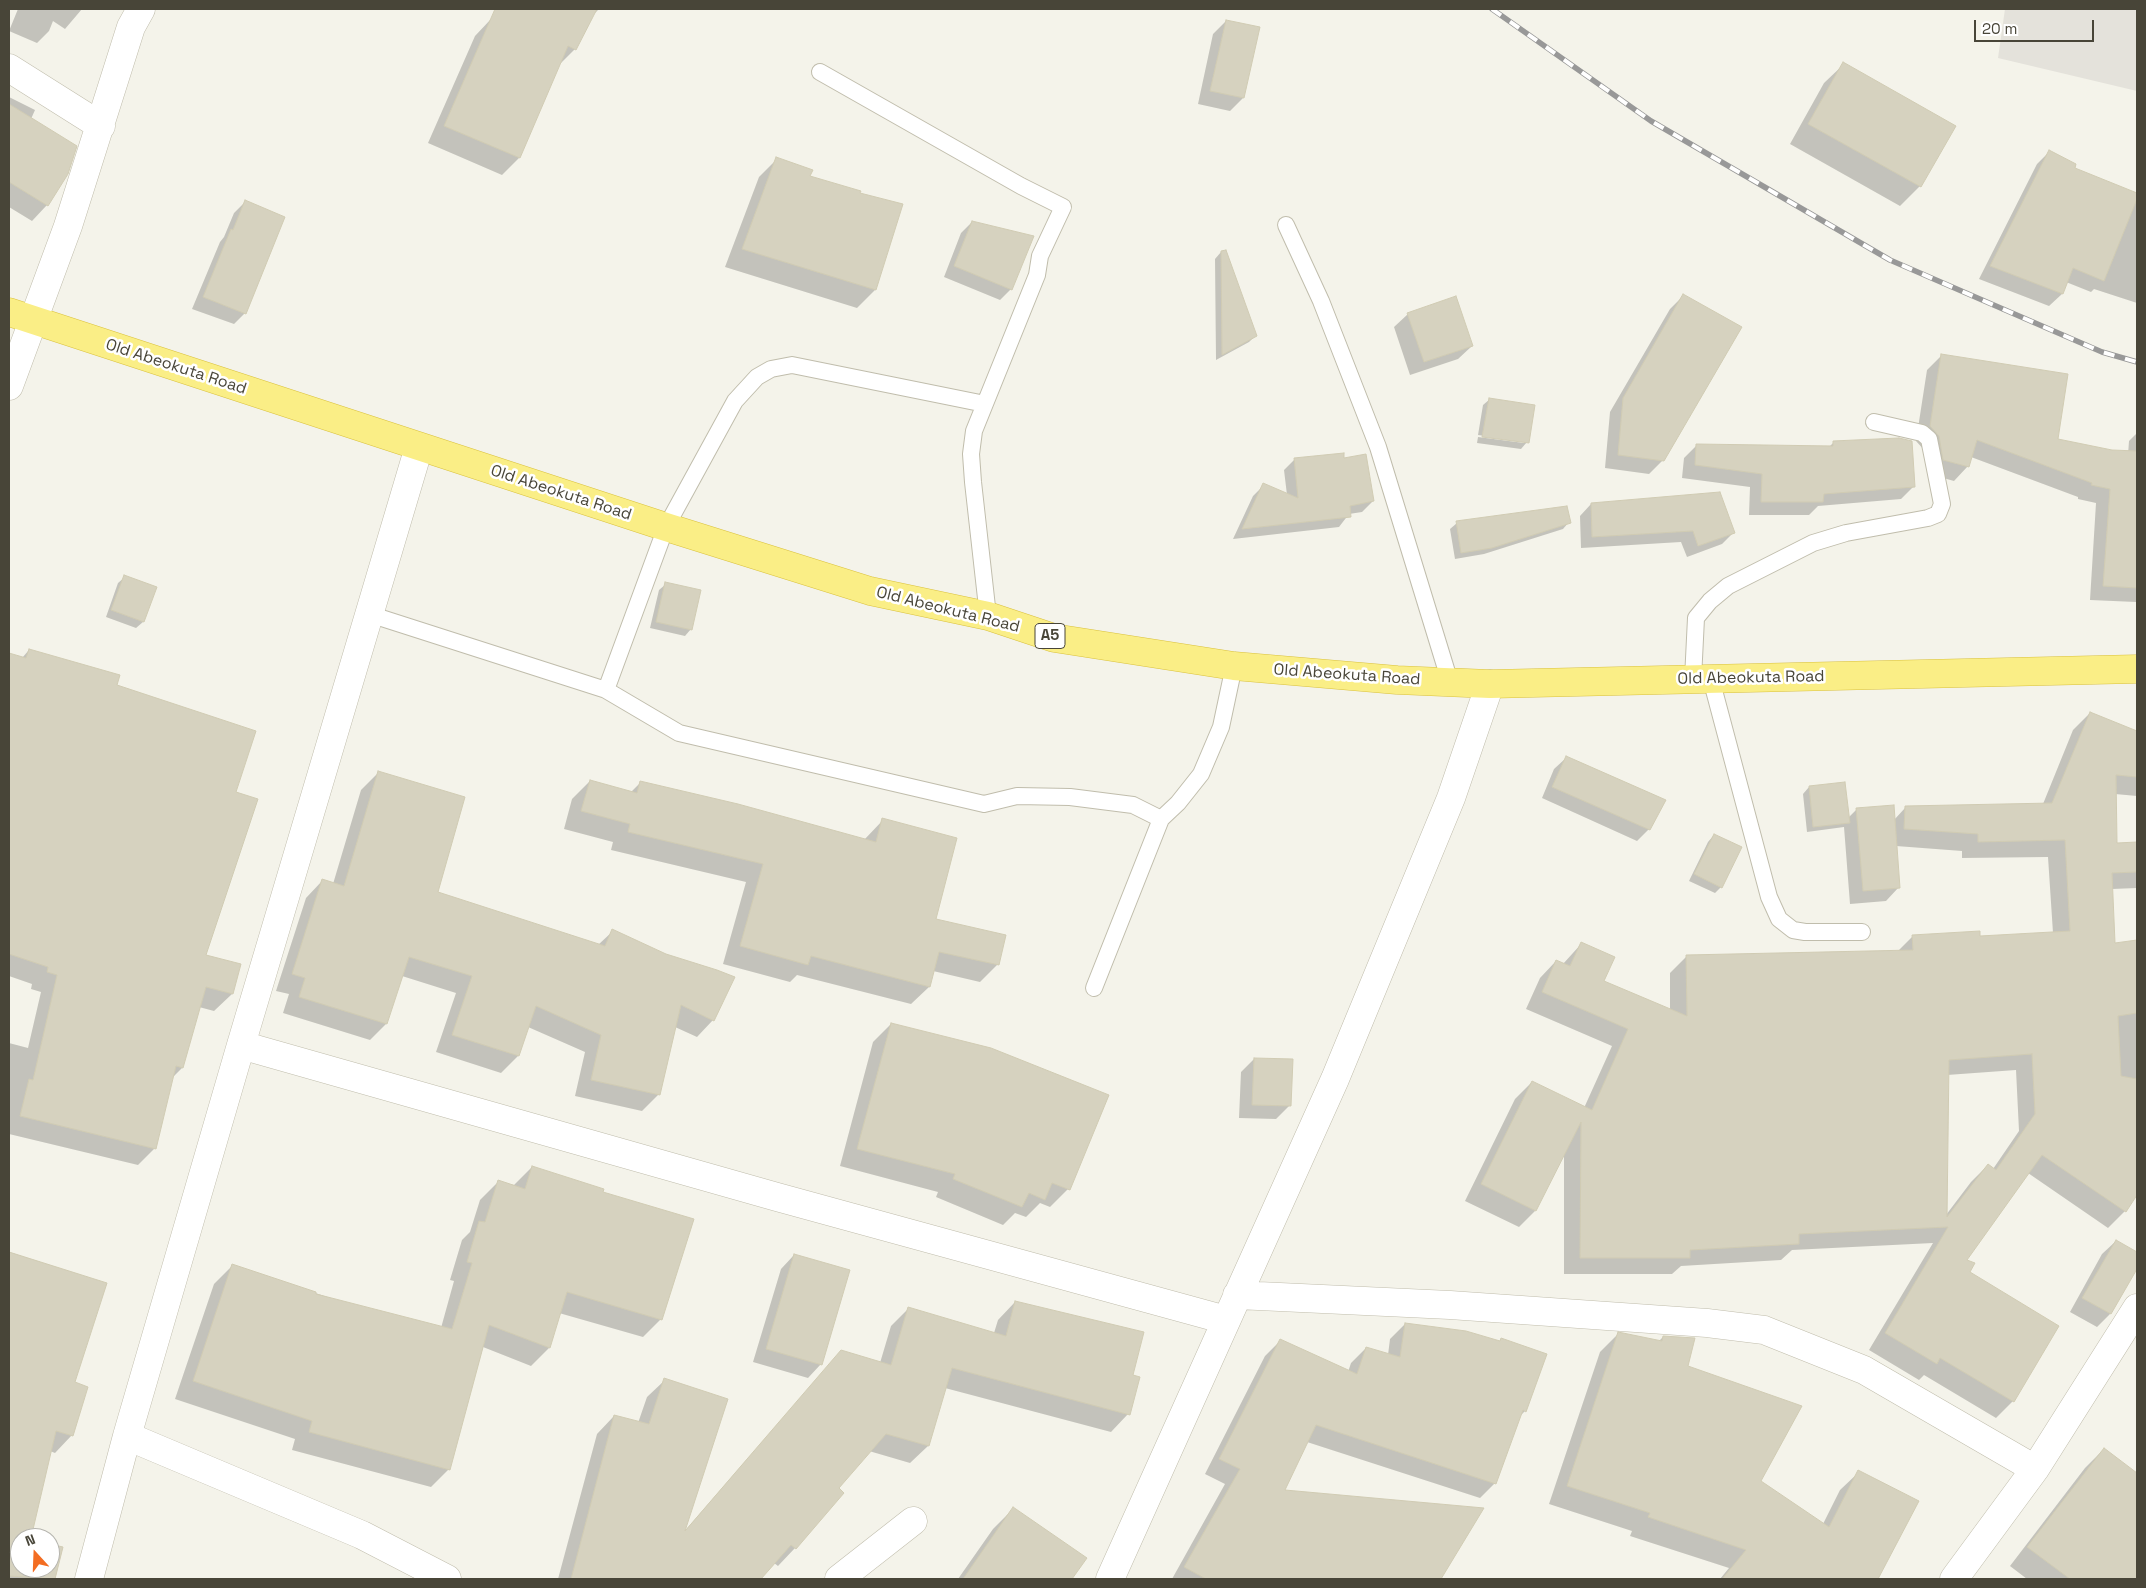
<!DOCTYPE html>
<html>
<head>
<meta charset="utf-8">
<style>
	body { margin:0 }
	#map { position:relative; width:2146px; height:1588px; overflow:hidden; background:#f4f3ea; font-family:"Space Grotesk",sans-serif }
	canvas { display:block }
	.frame { position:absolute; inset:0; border:10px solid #484538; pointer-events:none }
	.north { position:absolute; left:10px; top:1528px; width:50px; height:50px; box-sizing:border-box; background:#fff; border:1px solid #b6b5af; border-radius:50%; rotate:340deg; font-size:14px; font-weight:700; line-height:20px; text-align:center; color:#484538 }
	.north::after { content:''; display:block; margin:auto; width:18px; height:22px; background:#f36d22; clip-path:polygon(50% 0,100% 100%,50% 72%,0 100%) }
	.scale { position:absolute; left:1974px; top:20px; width:120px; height:22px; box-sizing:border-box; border:2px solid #484538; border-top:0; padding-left:6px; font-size:15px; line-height:18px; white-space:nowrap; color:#484538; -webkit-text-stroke:4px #fff; paint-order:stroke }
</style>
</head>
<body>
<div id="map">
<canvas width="2146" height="1588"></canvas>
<div class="frame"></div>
<div class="north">N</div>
<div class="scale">20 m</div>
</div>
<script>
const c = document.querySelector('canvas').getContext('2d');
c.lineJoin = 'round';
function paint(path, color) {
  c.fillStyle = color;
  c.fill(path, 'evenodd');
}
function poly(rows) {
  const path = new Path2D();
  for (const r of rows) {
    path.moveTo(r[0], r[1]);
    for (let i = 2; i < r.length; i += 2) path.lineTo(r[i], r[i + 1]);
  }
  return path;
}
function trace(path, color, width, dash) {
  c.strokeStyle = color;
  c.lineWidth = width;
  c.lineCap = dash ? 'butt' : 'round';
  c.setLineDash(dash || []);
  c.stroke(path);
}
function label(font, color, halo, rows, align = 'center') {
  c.font = font + ' "Space Grotesk",sans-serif';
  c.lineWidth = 5;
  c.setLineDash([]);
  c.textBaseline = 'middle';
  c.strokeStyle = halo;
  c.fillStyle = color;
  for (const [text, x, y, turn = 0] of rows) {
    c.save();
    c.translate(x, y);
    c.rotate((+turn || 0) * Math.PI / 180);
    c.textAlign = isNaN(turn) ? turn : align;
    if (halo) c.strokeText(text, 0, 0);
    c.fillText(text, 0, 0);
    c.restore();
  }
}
paint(poly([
	[2005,9,2137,9,2137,91,1998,58]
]), '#e4e2db');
paint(poly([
	[18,9,82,9,65,29,53,21,49,31,37,43,9,31],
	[502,9,599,9,591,17,575,49,559,65,519,158,502,175,428,143,475,36,491,19,497,21],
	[1226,21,1243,98,1230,111,1198,104,1213,34],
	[1844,64,1920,186,1900,206,1790,144,1824,83],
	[9,97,35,110,31,119,47,205,32,221,9,207],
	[2049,152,2073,169,2137,195,2137,303,2094,289,2091,292,2066,282,2062,294,2049,306,1979,279,2037,164],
	[777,159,809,177,859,194,902,204,875,290,857,308,725,267,759,177],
	[245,202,245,313,234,324,192,309,220,242,224,237,234,213],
	[972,222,1011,289,1000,300,944,277,961,233],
	[1221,252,1255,336,1249,342,1216,360,1215,259],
	[1683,296,1663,460,1649,474,1605,468,1610,412,1670,309],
	[1408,314,1472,346,1458,359,1410,375,1394,327],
	[1942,355,2057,440,2128,455,2129,441,2137,433,2136,602,2090,600,2096,503,2078,499,2078,497,1971,457,1968,466,1954,481,1929,474,1925,451,1916,441,1927,370],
	[1490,399,1527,442,1521,449,1477,443,1478,437,1524,443,1524,441,1478,435,1483,405],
	[1834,442,1914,486,1901,499,1818,506,1809,515,1749,515,1750,487,1682,478,1684,458,1697,445,1829,447],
	[1295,459,1343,459,1373,501,1362,512,1349,514,1339,527,1233,539,1253,496,1264,485,1287,495,1284,470],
	[1591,504,1733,533,1722,544,1687,557,1681,542,1581,548,1580,516],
	[1569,522,1563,529,1484,554,1455,559,1450,529,1457,523],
	[125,577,155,588,143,622,136,628,106,617,118,583],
	[666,584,691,629,685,636,650,628,659,590],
	[29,650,116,685,234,793,205,956,232,994,214,1011,199,1007,182,1068,172,1078,155,1148,138,1165,9,1134,9,1043,28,1048,41,992,31,989,32,984,9,976,9,654,22,658],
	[2090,713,2137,732,2137,796,2115,794,2116,844,2137,843,2137,888,2112,889,2114,944,2137,941,2137,1193,2125,1211,2108,1228,2028,1173,1966,1260,2013,1401,1996,1418,1924,1375,1919,1380,1869,1350,1933,1243,1792,1250,1781,1260,1681,1266,1672,1274,1564,1274,1564,1152,1535,1211,1519,1227,1465,1201,1515,1099,1532,1082,1584,1108,1612,1046,1526,1009,1540,978,1556,961,1563,964,1582,943,1602,982,1670,1010,1670,973,1687,956,1897,952,1913,936,1979,937,2053,933,2048,857,1962,858,1962,851,1896,846,1899,887,1886,901,1850,904,1844,827,1807,832,1803,794,1809,787,1848,818,1857,809,1894,820,1905,808,2043,804,2073,730],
	[2016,1070,2019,1131,1993,1169,1988,1165,1971,1182,1946,1215,1947,1075],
	[1566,758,1649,829,1637,841,1542,798,1554,769],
	[378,773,436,893,598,945,613,931,713,1020,697,1037,675,1027,659,1094,642,1111,575,1096,585,1052,528,1027,518,1056,501,1073,436,1052,456,993,402,976,386,1024,370,1040,283,1013,289,994,276,991,306,898,322,881,333,884,361,790],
	[590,781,631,792,640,783,864,840,883,820,934,920,998,964,980,982,933,971,929,987,911,1004,797,975,790,982,723,964,746,882,611,850,613,842,564,829,572,799],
	[1714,835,1721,887,1715,893,1689,881,1708,842],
	[891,1024,1068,1189,1050,1207,1040,1203,1026,1217,1015,1213,1003,1225,936,1197,938,1192,840,1166,873,1042],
	[1254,1059,1290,1105,1276,1119,1239,1118,1241,1072],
	[532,1167,602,1193,661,1319,643,1337,559,1313,549,1348,531,1366,483,1347,449,1469,431,1487,292,1450,295,1439,175,1399,214,1284,232,1266,346,1303,441,1328,454,1281,450,1280,462,1240,470,1232,480,1200,498,1182,514,1185],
	[2116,1241,2137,1253,2137,1266,2110,1314,2097,1327,2070,1312,2102,1254],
	[9,1252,105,1283,74,1383,72,1435,55,1453,50,1451,29,1538,20,1538,20,1568,50,1568,50,1545,61,1548,53,1579,9,1579],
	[794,1255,821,1364,808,1378,753,1362,781,1269],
	[1015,1302,1132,1376,1128,1414,1111,1432,945,1388,928,1446,910,1463,869,1451,837,1488,795,1548,778,1566,774,1563,760,1579,558,1579,597,1434,614,1416,638,1423,647,1397,665,1380,684,1532,841,1351,880,1363,891,1326,908,1309,994,1333,998,1320],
	[1405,1324,1499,1342,1501,1340,1525,1411,1519,1417,1495,1483,1480,1498,1307,1442,1283,1491,1482,1509,1440,1579,1172,1579,1225,1484,1205,1474,1265,1356,1280,1341,1348,1372,1351,1363,1366,1348,1388,1355,1390,1339],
	[1618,1334,1659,1341,1663,1337,1686,1366,1760,1482,1823,1524,1840,1490,1859,1472,1917,1502,1877,1579,1720,1579,1729,1568,1630,1536,1632,1531,1549,1504,1600,1352],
	[2104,1449,2137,1475,2137,1579,2027,1579,2010,1566,2085,1468],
	[1013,1509,1085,1558,1070,1579,958,1579,993,1529]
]), '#0003');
const building = poly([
	[495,9,597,9,576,50,568,46,520,158,444,126,495,9],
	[1226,20,1260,27,1244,98,1210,91,1226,20],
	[1843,62,1956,126,1921,187,1808,124,1843,62],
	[9,104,77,146,68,174,48,206,9,182,9,104],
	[2049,150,2076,164,2075,168,2137,193,2137,199,2104,281,2073,268,2063,294,1990,266,2049,150],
	[776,157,813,170,810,176,861,191,860,193,903,204,876,290,742,249,776,157],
	[245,200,285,217,246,314,203,297,231,229,233,230,245,200],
	[972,221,1034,236,1012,290,954,266,972,221],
	[1226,250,1257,336,1222,355,1221,251,1226,250],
	[1683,294,1742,327,1664,461,1618,455,1623,398,1683,294],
	[1456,296,1473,346,1424,362,1407,313,1456,296],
	[1941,354,2068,374,2058,439,2112,450,2137,451,2137,588,2103,586,2110,489,2091,485,2092,483,1977,440,1969,467,1943,460,1939,436,1930,426,1941,354],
	[1489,398,1535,405,1529,443,1482,437,1489,398],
	[1899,438,1912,441,1915,487,1824,494,1823,502,1761,502,1762,474,1695,465,1696,444,1833,446,1833,441,1899,438],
	[1344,453,1344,458,1366,454,1374,501,1350,506,1351,517,1242,529,1263,483,1298,498,1294,458,1344,453],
	[1720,492,1735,533,1698,546,1693,531,1592,537,1591,503,1720,492],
	[1567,506,1571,523,1492,548,1461,553,1456,521,1567,506],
	[124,575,157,587,144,622,111,610,124,575],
	[665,582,701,590,692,630,656,622,665,582],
	[29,649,120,675,117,685,256,731,236,792,258,799,206,955,241,964,233,994,206,987,183,1068,176,1066,156,1149,20,1116,29,1079,33,1080,57,975,47,972,48,967,9,954,9,653,26,658,29,649],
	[2090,712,2137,731,2137,777,2116,775,2117,843,2137,842,2137,872,2112,873,2115,943,2137,940,2137,1013,2118,1016,2121,1076,2137,1079,2137,1195,2126,1212,2042,1155,1967,1260,1975,1263,1970,1272,2059,1326,2014,1402,1940,1358,1937,1364,1885,1333,1948,1227,1799,1234,1799,1244,1690,1250,1690,1258,1580,1258,1581,1122,1536,1211,1481,1184,1532,1081,1592,1110,1628,1029,1542,992,1556,960,1570,966,1581,942,1615,957,1604,981,1687,1016,1686,955,1913,950,1912,935,1980,931,1980,936,2070,931,2065,840,1978,842,1978,834,1904,829,1905,806,2052,803,2090,712],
	[2032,1054,2035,1114,1996,1170,1988,1164,1947,1217,1949,1060,2032,1054],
	[1566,756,1666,800,1650,830,1552,787,1566,756],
	[378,771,465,797,438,892,605,946,612,929,666,954,717,970,735,977,714,1021,681,1005,660,1095,591,1080,601,1035,536,1006,519,1056,452,1035,472,976,409,957,387,1024,299,997,305,978,292,974,322,879,344,886,378,771],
	[590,780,637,793,640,781,738,804,876,842,882,818,957,838,936,919,1006,935,999,965,939,952,930,987,811,956,808,965,740,946,763,864,628,832,630,824,581,811,590,780],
	[1845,782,1850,823,1813,827,1809,786,1845,782],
	[1894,805,1900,888,1863,891,1856,808,1894,805],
	[1714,834,1742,847,1722,888,1694,874,1714,834],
	[891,1023,991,1048,1109,1095,1070,1190,1052,1183,1045,1200,1029,1193,1022,1207,953,1179,955,1174,857,1149,891,1023],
	[1254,1058,1293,1059,1291,1106,1252,1105,1254,1058],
	[532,1166,604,1189,603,1192,694,1219,662,1320,567,1292,550,1348,489,1325,450,1470,309,1432,312,1421,193,1381,232,1264,316,1292,316,1294,452,1329,472,1263,467,1262,479,1221,485,1222,498,1180,525,1189,532,1166],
	[2116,1240,2137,1252,2137,1269,2111,1314,2082,1298,2116,1240],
	[9,1252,107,1283,75,1382,88,1387,73,1436,56,1431,31,1538,20,1538,20,1568,50,1568,50,1544,63,1547,55,1579,9,1576,9,1252],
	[794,1254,850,1270,822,1365,766,1349,794,1254],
	[1015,1301,1144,1332,1133,1375,1140,1377,1130,1415,952,1368,929,1446,886,1434,839,1488,844,1493,796,1549,791,1545,761,1579,571,1579,614,1415,649,1424,664,1378,728,1399,685,1531,841,1350,891,1365,908,1307,1006,1336,1015,1301],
	[1405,1323,1466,1331,1500,1341,1501,1338,1547,1354,1526,1412,1523,1410,1496,1484,1316,1425,1285,1490,1484,1508,1441,1579,1206,1579,1184,1567,1240,1469,1219,1459,1280,1339,1357,1374,1366,1347,1400,1357,1405,1323],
	[1618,1332,1662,1341,1663,1336,1695,1338,1688,1366,1802,1406,1761,1481,1829,1527,1858,1470,1919,1501,1878,1579,1722,1579,1746,1550,1648,1517,1650,1513,1567,1486,1618,1332],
	[2104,1448,2137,1473,2137,1579,2070,1579,2027,1547,2104,1448],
	[1013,1507,1087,1558,1072,1579,963,1579,1013,1507]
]);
paint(building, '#d6d2bf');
trace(building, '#d0cbb3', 1);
const service = poly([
	[820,72,1021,186,1063,207,1040,256,1037,275,974,431,971,454,973,482,988,616],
	[1286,225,1321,301,1378,447,1450,682],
	[369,614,606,690,679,733,984,804,1017,796,1070,797,1133,805,1161,819],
	[1693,679,1696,618,1710,601,1728,586,1813,543,1846,533,1928,518,1938,514,1942,504,1929,439,1922,433,1874,422],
	[1711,679,1769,897,1779,919,1793,930,1805,932,1862,932],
	[606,690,666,527,735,401,757,377,771,369,792,365,985,404],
	[1094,988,1161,819,1178,803,1201,774,1221,727,1234,666]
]);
const minor = poly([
	[9,68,101,126],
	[9,386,68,226,131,27,141,9],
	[241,1045,777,1197,1226,1320],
	[1237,1295,1450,1305,1707,1323,1764,1330,1864,1370,2035,1469],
	[127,1436,362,1535,447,1579],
	[89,1579,127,1436,241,1045,419,447],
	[839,1579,913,1521],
	[1110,1579,1335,1079,1451,798,1490,684],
	[1954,1579,2035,1469,2137,1308]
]);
const trunk = poly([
	[9,312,666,527,870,591,988,616,1054,638,1234,666,1397,680,1490,684,2137,669]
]);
trace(service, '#c0bdac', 18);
trace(minor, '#c0bdac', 29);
trace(trunk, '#d9c13f', 29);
trace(service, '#fff', 16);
trace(minor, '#fff', 28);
trace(trunk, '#faee86', 28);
const rail = poly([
	[1492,9,1651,121,1890,260,2102,352,2137,362]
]);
trace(rail, '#989898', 5.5);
trace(rail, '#fff', 4, [11]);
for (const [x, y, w] of [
	[1050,636,30]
]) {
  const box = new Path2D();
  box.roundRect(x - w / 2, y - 12.5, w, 25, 4);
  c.fillStyle = '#fff';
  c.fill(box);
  trace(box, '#484538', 1);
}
label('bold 15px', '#484538', null, [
	["A5",1050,636]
]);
label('16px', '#484538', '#fff', [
	["Old Abeokuta Road",176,367,18],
	["Old Abeokuta Road",561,493,18],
	["Old Abeokuta Road",948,610,14],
	["Old Abeokuta Road",1347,675,4],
	["Old Abeokuta Road",1751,678,-1]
]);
</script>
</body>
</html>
